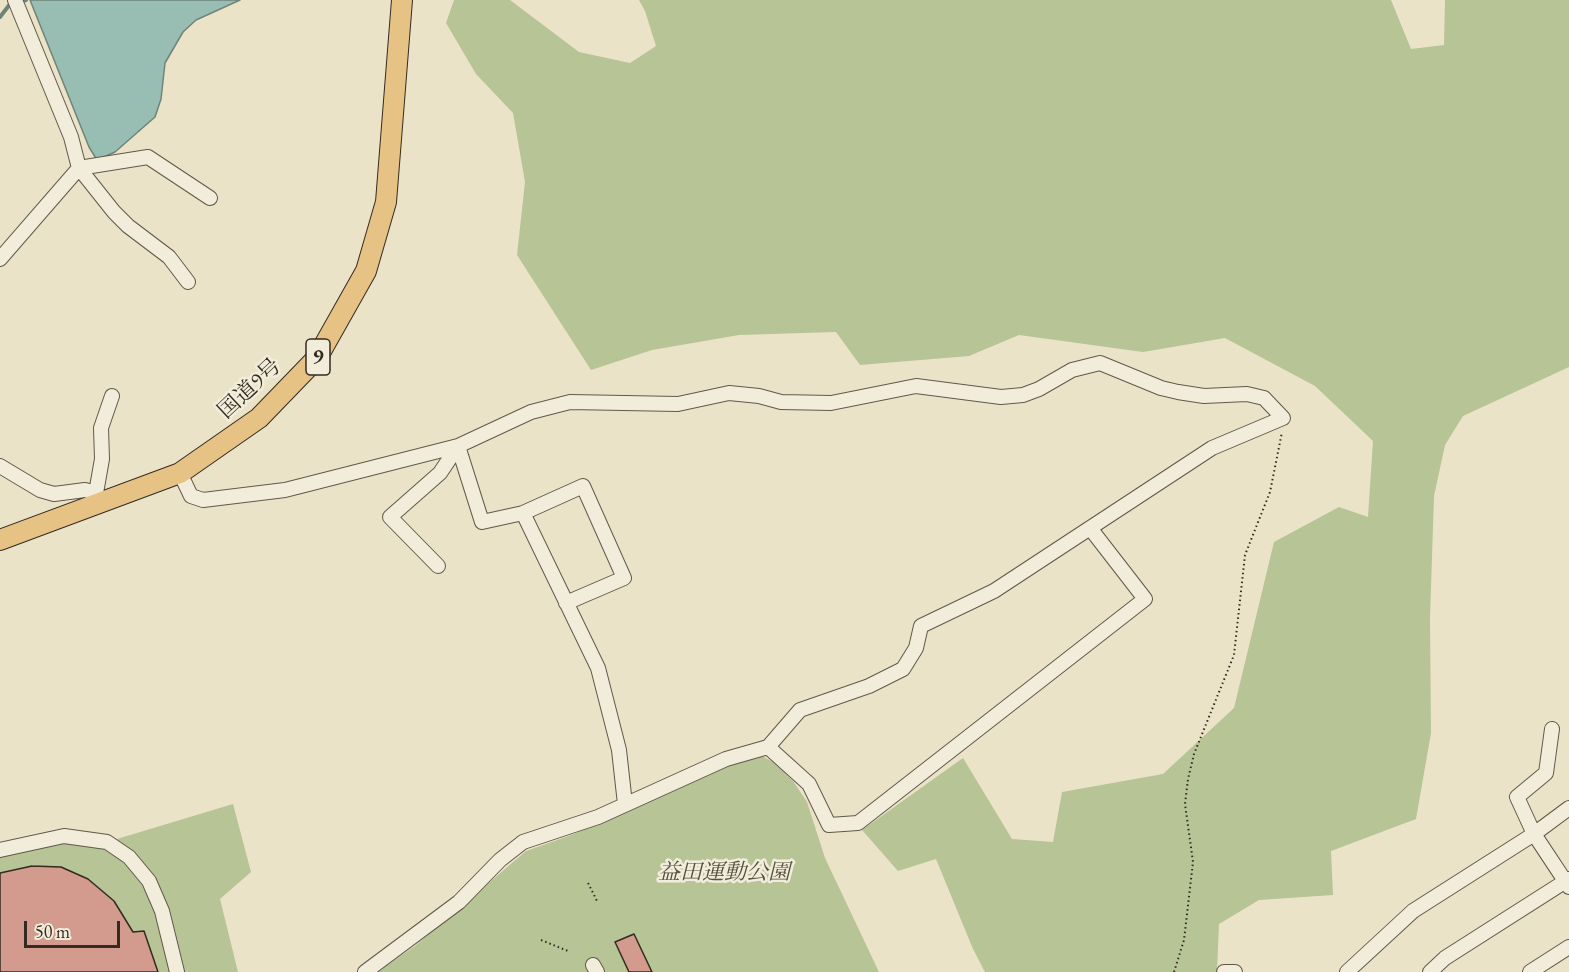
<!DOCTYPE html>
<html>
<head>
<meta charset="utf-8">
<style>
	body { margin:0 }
	#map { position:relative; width:1569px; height:972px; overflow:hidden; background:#ebe3c7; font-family:"EB Garamond",serif }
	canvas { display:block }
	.scale { position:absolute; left:24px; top:921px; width:96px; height:27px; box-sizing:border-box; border:3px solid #332a21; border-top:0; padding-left:8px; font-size:18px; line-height:21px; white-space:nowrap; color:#332a21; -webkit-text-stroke:4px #f2eddb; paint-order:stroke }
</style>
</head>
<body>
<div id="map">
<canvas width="1569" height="972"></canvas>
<div class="scale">50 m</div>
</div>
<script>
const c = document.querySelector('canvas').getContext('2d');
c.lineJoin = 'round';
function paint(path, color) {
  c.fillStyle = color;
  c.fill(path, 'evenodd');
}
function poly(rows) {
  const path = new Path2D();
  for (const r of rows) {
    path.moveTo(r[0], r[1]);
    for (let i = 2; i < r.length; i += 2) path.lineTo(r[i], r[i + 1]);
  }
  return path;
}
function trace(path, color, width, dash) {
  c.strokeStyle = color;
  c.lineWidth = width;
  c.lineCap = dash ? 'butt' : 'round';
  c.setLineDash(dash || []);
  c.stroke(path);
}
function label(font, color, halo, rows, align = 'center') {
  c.font = font + ' "EB Garamond","Noto Serif JP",serif';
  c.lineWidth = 5;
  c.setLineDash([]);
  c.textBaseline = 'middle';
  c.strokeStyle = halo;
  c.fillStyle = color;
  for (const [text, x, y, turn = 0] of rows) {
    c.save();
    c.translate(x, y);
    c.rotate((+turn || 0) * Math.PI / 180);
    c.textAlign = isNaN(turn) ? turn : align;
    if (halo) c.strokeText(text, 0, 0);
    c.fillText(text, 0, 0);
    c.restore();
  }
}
paint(poly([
	[454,0,510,0,579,52,630,63,656,46,645,11,639,0,1391,0,1411,49,1444,45,1445,0,1569,0,1569,367,1463,416,1445,445,1434,496,1430,618,1431,733,1416,819,1331,851,1333,895,1259,900,1219,924,1217,972,985,972,973,949,936,859,898,871,862,830,963,758,1012,839,1053,842,1062,792,1163,774,1234,708,1274,542,1339,507,1368,517,1373,441,1315,386,1225,338,1143,352,1019,335,969,356,860,365,836,332,739,335,652,350,591,370,517,255,525,182,513,113,476,74,446,23],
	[760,755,773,762,793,781,807,802,825,858,879,972,377,972,415,946,526,851,574,834,728,762],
	[233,804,251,872,220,899,238,972,0,972,0,853,64,836,107,842]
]), '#b6c496');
const water = poly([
	[30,0,240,0,196,20,183,32,165,63,161,99,155,117,115,152,97,160,89,147,30,0]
]);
paint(water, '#98beb4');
trace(water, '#708379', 1.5);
trace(poly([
	[0,17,10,4,26,0]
]), '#708379', 4);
const building = poly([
	[32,866,61,867,88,879,114,901,133,932,144,931,158,972,0,972,0,873,32,866],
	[634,934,652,972,629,972,615,942,634,934]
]);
paint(building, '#d29b8d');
trace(building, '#332a21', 1.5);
const minor = poly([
	[79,168,114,212,128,226,169,257,188,282],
	[79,168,148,157,210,198],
	[0,259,79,168,71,137,15,0],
	[458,446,482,522,523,513,598,668,619,750,625,804],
	[0,466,40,490,54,494,85,490,96,493,102,502],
	[180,473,191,496,203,500,285,490,458,446,531,412,570,402,678,404,729,393,759,396,781,402,831,403,916,386,1001,397,1023,395,1039,389,1072,370,1100,363,1161,388,1178,392,1204,396,1247,394,1264,398,1283,418,1212,448,994,591,921,626,916,648,903,669,869,686,800,710,768,747,726,759,598,817,523,842,500,860,459,902,365,972],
	[96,493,102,459,101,428,112,396],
	[523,513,583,486,624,578,566,603],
	[438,566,390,517,440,473,458,446],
	[1552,729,1546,773,1517,797,1534,834,1569,887],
	[768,747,809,784,829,825,858,823,1145,599,1090,528],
	[0,850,64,836,107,842,129,857,149,881,162,911,177,972],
	[593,965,597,972],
	[1224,972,1235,972],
	[1347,972,1413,911,1534,834,1569,808],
	[1430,972,1445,958,1569,879],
	[1530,972,1569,947]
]);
const highway = poly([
	[0,540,180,473,259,418,317,358,366,271,386,202,402,0]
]);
trace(minor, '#61584a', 16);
trace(highway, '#332a21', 22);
trace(poly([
	[588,883,597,901],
	[541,940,568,951],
	[1174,972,1184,940,1193,862,1185,804,1188,779,1194,754,1234,655,1245,555,1270,492,1282,432]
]), '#332a21', 2, [1.5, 3]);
trace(minor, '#f2eddb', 14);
trace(highway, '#e6c284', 20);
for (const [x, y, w] of [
	[318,357,24]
]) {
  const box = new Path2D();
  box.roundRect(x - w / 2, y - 18, w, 36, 4.5);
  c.fillStyle = '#f2eddb';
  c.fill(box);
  trace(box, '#332a21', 1.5);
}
label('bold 21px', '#332a21', null, [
	["9",318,357]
]);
label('22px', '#332a21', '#f2eddb', [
	["国道9号",250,389,-43]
]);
label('italic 22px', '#54503e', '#f2eddb', [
	["益田運動公園",724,873]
]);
</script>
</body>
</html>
